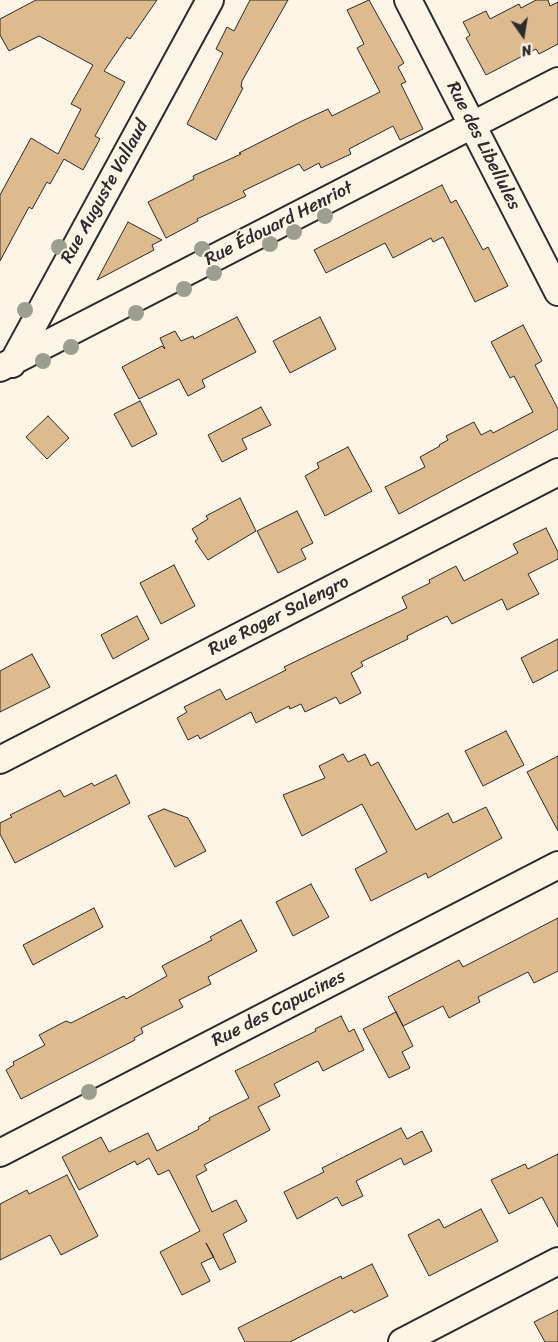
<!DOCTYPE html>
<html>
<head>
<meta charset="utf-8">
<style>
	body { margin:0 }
	#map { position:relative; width:558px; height:1342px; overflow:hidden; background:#fcf5e5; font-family:Sriracha,sans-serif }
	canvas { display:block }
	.north { position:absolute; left:498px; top:10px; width:50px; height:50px; -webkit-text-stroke:4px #fcf5e5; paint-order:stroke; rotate:167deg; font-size:14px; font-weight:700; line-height:20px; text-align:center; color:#2b2b2b }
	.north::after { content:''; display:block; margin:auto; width:18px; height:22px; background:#2b2b2b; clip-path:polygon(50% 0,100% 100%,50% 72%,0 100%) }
</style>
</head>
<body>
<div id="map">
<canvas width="558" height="1342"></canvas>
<div class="north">N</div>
</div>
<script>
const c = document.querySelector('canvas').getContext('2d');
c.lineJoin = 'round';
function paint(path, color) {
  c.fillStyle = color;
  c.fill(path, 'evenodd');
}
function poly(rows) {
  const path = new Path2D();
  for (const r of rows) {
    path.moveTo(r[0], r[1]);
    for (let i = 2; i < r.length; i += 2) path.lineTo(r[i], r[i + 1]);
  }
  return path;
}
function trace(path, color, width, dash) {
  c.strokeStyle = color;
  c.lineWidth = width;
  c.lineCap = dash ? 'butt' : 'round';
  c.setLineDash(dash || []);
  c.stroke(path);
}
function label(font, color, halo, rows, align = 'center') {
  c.font = font + ' Sriracha,sans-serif';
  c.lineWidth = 4;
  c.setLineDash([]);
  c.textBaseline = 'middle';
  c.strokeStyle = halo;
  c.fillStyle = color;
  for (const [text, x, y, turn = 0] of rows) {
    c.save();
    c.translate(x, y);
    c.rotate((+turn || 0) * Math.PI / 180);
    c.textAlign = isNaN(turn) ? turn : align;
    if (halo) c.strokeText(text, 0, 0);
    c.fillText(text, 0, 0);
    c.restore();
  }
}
const building = poly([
	[36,0,157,0,130,39,127,37,104,71,125,82,95,136,100,139,83,170,64,159,50,184,47,182,32,209,29,207,0,261,0,195,31,138,58,154,81,109,71,104,93,65,39,36,9,51,0,35,0,19,36,0],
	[250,0,288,0,242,81,241,87,243,88,216,140,187,124,223,53,216,49,227,27,234,31,250,0],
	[369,0,404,63,398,67,406,82,401,84,423,129,400,140,393,126,349,149,351,154,321,168,319,163,304,171,299,164,243,191,246,196,197,219,198,221,166,238,148,202,194,179,193,176,241,154,239,153,302,121,328,109,332,116,380,92,357,48,364,44,347,10,369,0],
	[536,0,548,0,550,6,558,2,558,44,539,54,536,49,486,75,466,38,470,35,463,22,486,11,490,19,519,4,521,8,536,0],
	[442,185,451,203,456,200,483,250,488,247,508,286,475,302,443,237,433,242,431,238,393,258,385,243,326,273,314,250,442,185],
	[128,222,162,240,152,245,154,250,97,280,128,222],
	[237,317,256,352,202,380,205,387,188,396,179,379,139,399,122,367,162,346,165,349,160,338,175,331,181,341,193,336,194,339,237,317],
	[320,317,336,349,290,373,273,341,320,317],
	[523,325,542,361,535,365,558,409,558,429,399,514,385,487,425,467,420,457,440,446,439,445,448,440,446,436,474,422,481,435,491,430,493,433,533,412,514,376,510,378,491,342,523,325],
	[140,401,157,434,132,447,114,414,140,401],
	[261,407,271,425,242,439,247,449,222,462,208,435,261,407],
	[48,416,69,438,47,459,26,437,48,416],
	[348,447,372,491,325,516,305,476,319,468,317,463,348,447],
	[240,498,256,531,208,560,195,541,198,539,192,529,208,519,206,516,240,498],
	[297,511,313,543,301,549,306,559,278,573,257,531,297,511],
	[546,528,558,552,558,559,528,574,539,594,507,610,502,599,452,624,447,616,407,636,408,639,361,662,363,666,351,673,361,693,340,704,336,697,305,712,301,704,290,709,289,706,256,723,251,712,200,739,198,735,188,740,177,718,187,712,184,707,220,689,226,700,286,670,284,667,407,608,402,597,430,583,429,580,456,566,464,581,518,553,513,544,546,528],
	[174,565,195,606,161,624,140,583,174,565],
	[137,616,149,639,113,659,101,635,137,616],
	[558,639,558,670,533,683,521,658,558,639],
	[32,654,50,687,0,712,0,671,32,654],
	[506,731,524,765,483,786,465,751,506,731],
	[343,754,348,762,365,754,371,766,378,762,416,830,448,813,453,823,486,807,502,838,428,878,426,873,371,901,355,869,387,852,362,804,302,836,283,795,325,778,319,766,343,754],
	[558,756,558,831,527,772,558,756],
	[116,775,130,803,15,863,0,834,0,823,12,817,10,815,60,790,64,797,92,783,94,786,116,775],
	[164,809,188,818,206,851,175,867,148,816,164,809],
	[311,884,329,917,293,936,276,902,311,884],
	[94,908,103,927,33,965,23,945,94,908],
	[558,918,558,971,534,983,528,972,478,997,480,1002,449,1018,443,1006,403,1026,388,997,459,960,463,967,558,918],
	[241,920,257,951,208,977,211,984,179,1000,183,1007,141,1028,143,1033,134,1038,135,1040,21,1099,6,1070,14,1065,13,1062,45,1045,39,1035,66,1021,71,1023,124,996,126,999,167,976,162,966,212,940,210,937,241,920],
	[396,1012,413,1046,402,1052,410,1068,389,1078,363,1029,396,1012],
	[341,1016,349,1032,354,1029,364,1050,323,1071,318,1061,274,1084,280,1096,258,1107,270,1130,204,1165,207,1170,196,1176,212,1212,236,1200,247,1221,223,1234,236,1262,220,1270,206,1243,214,1257,201,1263,210,1281,182,1295,160,1252,200,1231,169,1170,158,1175,149,1158,137,1165,135,1161,79,1190,62,1157,101,1137,109,1152,148,1133,157,1151,199,1129,198,1127,210,1120,209,1118,249,1098,235,1071,316,1031,315,1029,341,1016],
	[401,1128,407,1139,422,1131,432,1151,404,1165,401,1158,356,1181,363,1196,342,1206,337,1197,297,1219,284,1192,324,1172,322,1168,401,1128],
	[558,1154,558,1227,542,1197,509,1214,491,1180,525,1164,528,1169,558,1154],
	[67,1175,98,1236,61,1255,50,1235,0,1260,0,1204,27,1190,29,1194,67,1175],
	[481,1209,498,1241,429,1276,408,1235,439,1219,444,1228,481,1209],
	[372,1264,388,1296,354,1313,352,1310,290,1342,245,1342,238,1328,341,1276,342,1279,372,1264],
	[558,1310,558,1342,545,1342,534,1322,558,1310]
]);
paint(building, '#deba8f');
trace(building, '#2b2b2b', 1);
const street = poly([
	[408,0,558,292],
	[12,364,210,0],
	[0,368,558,81],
	[0,760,558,472],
	[0,1153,558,865],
	[402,1342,558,1261]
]);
trace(street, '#2b2b2b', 30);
trace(street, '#fcf5e5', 26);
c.fillStyle = '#9d9f8e';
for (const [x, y] of [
	[325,216],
	[294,232],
	[270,244],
	[59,247],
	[202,249],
	[214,273],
	[184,289],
	[25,310],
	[136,313],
	[71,347],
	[43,361],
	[89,1092]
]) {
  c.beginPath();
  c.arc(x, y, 8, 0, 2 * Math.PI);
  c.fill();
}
label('18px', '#2b2b2b', '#fcf5e5', [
	["Rue des Libellules",483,146,63],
	["Rue Auguste Vallaud",105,192,-61],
	["Rue Édouard Henriot",279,224,-27],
	["Rue Roger Salengro",279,616,-27],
	["Rue des Capucines",279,1009,-27]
]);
</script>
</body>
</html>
